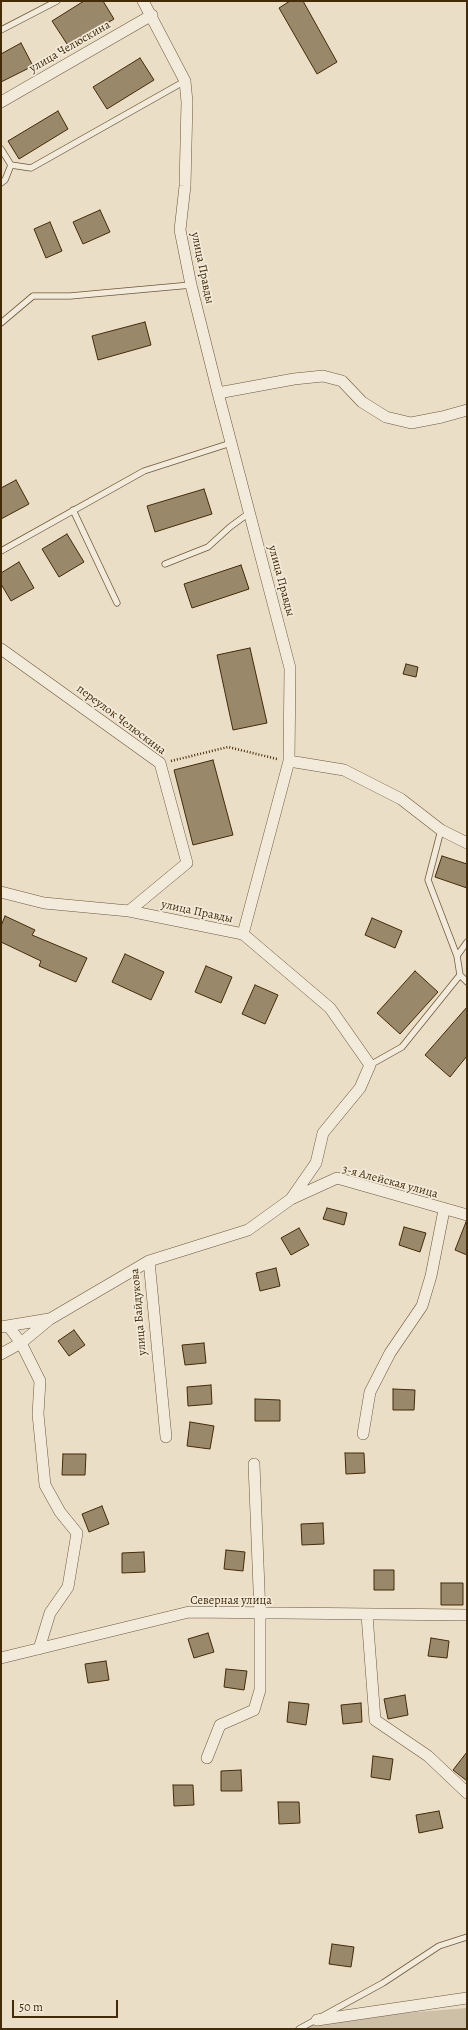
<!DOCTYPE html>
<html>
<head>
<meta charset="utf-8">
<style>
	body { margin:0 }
	#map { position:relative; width:468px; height:2030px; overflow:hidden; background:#ebdec6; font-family:Alegreya,serif }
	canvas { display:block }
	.frame { position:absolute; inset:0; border:2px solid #432b07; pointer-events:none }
	.scale { position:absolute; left:12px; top:2000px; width:106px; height:18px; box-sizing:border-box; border:2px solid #432b07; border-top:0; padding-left:5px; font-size:12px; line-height:14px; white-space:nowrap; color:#432b07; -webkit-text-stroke:3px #f2eada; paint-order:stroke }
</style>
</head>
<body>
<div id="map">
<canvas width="468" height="2030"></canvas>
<div class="frame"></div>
<div class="scale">50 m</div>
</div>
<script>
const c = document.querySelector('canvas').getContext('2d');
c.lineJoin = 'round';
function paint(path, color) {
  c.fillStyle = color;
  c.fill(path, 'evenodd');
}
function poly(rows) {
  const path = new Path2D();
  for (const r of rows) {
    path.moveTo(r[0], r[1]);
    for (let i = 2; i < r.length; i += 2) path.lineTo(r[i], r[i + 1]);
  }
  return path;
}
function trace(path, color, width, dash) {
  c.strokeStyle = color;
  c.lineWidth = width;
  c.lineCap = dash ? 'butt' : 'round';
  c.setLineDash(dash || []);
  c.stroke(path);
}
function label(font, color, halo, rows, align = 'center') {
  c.font = font + ' Alegreya,serif';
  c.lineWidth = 3.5;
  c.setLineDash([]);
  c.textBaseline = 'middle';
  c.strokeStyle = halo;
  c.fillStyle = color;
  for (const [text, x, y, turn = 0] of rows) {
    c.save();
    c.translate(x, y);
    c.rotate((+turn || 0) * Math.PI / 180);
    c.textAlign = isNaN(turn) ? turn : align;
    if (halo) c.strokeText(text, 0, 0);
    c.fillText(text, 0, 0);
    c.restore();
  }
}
paint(poly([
	[467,2008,467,2029,297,2029,317,2020]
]), '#cec0a6');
const building = poly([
	[84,1,103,1,114,19,69,47,52,21,84,1],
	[290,1,303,1,337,62,317,74,279,8,290,1],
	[21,43,33,66,1,82,1,54,21,43],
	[140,58,154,80,107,109,93,87,140,58],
	[58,111,68,129,19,159,8,141,58,111],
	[100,210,110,232,83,244,73,222,100,210],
	[50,222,62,251,46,258,34,229,50,222],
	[145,322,151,345,98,360,92,336,145,322],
	[16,480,29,504,1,519,1,488,16,480],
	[204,489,212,514,155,532,147,506,204,489],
	[67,534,84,562,59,577,42,549,67,534],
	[19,562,34,588,11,601,1,584,1,573,19,562],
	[241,565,249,589,192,608,184,584,241,565],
	[250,648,267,723,233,730,217,655,250,648],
	[406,664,418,667,416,677,403,674,406,664],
	[213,760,233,835,193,845,174,770,213,760],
	[442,856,467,864,467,888,435,877,442,856],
	[5,916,35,930,32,935,87,958,76,982,39,966,41,961,1,942,1,926,5,916],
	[372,918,402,931,395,948,365,935,372,918],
	[125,954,164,972,151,1000,112,982,125,954],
	[206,966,232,977,221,1003,195,992,206,966],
	[415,971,438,992,400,1034,377,1013,415,971],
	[255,985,278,995,265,1024,242,1014,255,985],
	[467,1007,467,1056,450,1077,425,1055,467,1007],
	[327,1208,347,1213,344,1225,323,1219,327,1208],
	[466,1222,467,1222,467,1255,455,1250,466,1222],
	[404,1227,426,1233,420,1252,399,1245,404,1227],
	[299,1228,309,1245,291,1255,281,1238,299,1228],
	[276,1268,280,1286,260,1291,256,1273,276,1268],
	[74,1330,85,1345,69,1356,58,1341,74,1330],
	[204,1343,206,1363,185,1365,182,1345,204,1343],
	[211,1385,212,1404,188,1406,187,1387,211,1385],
	[393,1389,415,1390,414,1410,393,1410,393,1389],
	[255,1399,280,1400,280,1421,255,1421,255,1399],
	[190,1422,214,1426,210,1449,187,1446,190,1422],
	[345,1453,364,1453,365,1473,346,1474,345,1453],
	[63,1454,86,1454,85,1475,62,1475,63,1454],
	[102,1506,109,1524,89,1532,82,1514,102,1506],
	[323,1523,324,1544,302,1545,301,1524,323,1523],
	[226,1550,245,1552,243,1571,224,1569,226,1550],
	[144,1552,145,1572,122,1573,122,1553,144,1552],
	[374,1570,394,1570,394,1590,374,1590,374,1570],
	[441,1583,463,1583,463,1605,441,1605,441,1583],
	[208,1633,214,1652,194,1658,188,1639,208,1633],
	[431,1638,449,1641,447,1658,428,1656,431,1638],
	[106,1661,109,1680,88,1683,85,1664,106,1661],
	[226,1669,247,1671,244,1690,224,1687,226,1669],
	[405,1695,408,1715,388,1719,384,1699,405,1695],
	[289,1702,309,1704,306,1725,287,1722,289,1702],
	[361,1703,362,1722,343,1724,341,1705,361,1703],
	[467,1752,467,1781,453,1770,467,1752],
	[373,1756,393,1759,390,1780,371,1777,373,1756],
	[241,1770,242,1791,221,1791,221,1771,241,1770],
	[173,1785,193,1785,194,1805,174,1806,173,1785],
	[278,1802,299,1802,300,1823,279,1824,278,1802],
	[439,1811,443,1828,419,1833,416,1815,439,1811],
	[332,1944,354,1947,351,1967,329,1964,332,1944]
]);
paint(building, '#9a886a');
trace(building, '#432b07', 1);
const service = poly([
	[1,30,57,1],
	[1,149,11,165,31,168,185,81],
	[1,183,5,180,11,165],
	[1,323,33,296,70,296,191,285],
	[73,510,117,603],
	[1,551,144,471,231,443],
	[165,564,208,547,230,527,249,513],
	[441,830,428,880,457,956],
	[467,942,457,956,460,975,467,982],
	[370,1065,402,1047,460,975],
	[299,2029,383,1983,439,1946,467,1937]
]);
const minor = poly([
	[143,1,185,81,187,102,185,186,180,230,191,285,218,393,290,668,289,761,243,934],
	[1,102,152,15],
	[218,393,294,379,323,376,342,381,362,402,386,417,411,423,442,417,467,410],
	[1,649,160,763,187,863,129,911],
	[289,761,344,770,401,799,441,830,467,843],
	[1,892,44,903,129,911,243,934,330,1008,370,1065,360,1088,323,1133,316,1163,291,1199,337,1178,467,1215],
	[149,1261,166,1437],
	[1,1327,49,1319],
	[9,1327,21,1343,40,1381,38,1414,45,1485,60,1512,77,1533,68,1587,50,1613,39,1649],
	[1,1354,21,1343,50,1319,149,1261,248,1230,291,1199],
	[363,1434,370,1392,390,1353,422,1306,431,1276,444,1210],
	[367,1615,375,1720,428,1756,467,1793],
	[1,1658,189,1612,467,1615],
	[207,1758,220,1725,254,1710,260,1690,260,1614,254,1464],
	[317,2020,467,1998]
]);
trace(service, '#6d5837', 7);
trace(minor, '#6d5837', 12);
trace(poly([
	[171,761,228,747,277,759]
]), '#432b07', 2.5, [1, 2]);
trace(service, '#f2eada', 5.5);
trace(minor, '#f2eada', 11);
label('12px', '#432b07', '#f2eada', [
	["улица Челюскина",70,47,-30],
	["улица Правды",202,268,78],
	["улица Правды",281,581,75],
	["переулок Челюскина",121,720,37],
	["улица Правды",197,912,12],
	["3-я Алейская улица",390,1182,15],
	["улица Байдукова",139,1312,-95],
	["Северная улица",231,1601]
]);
</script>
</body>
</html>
